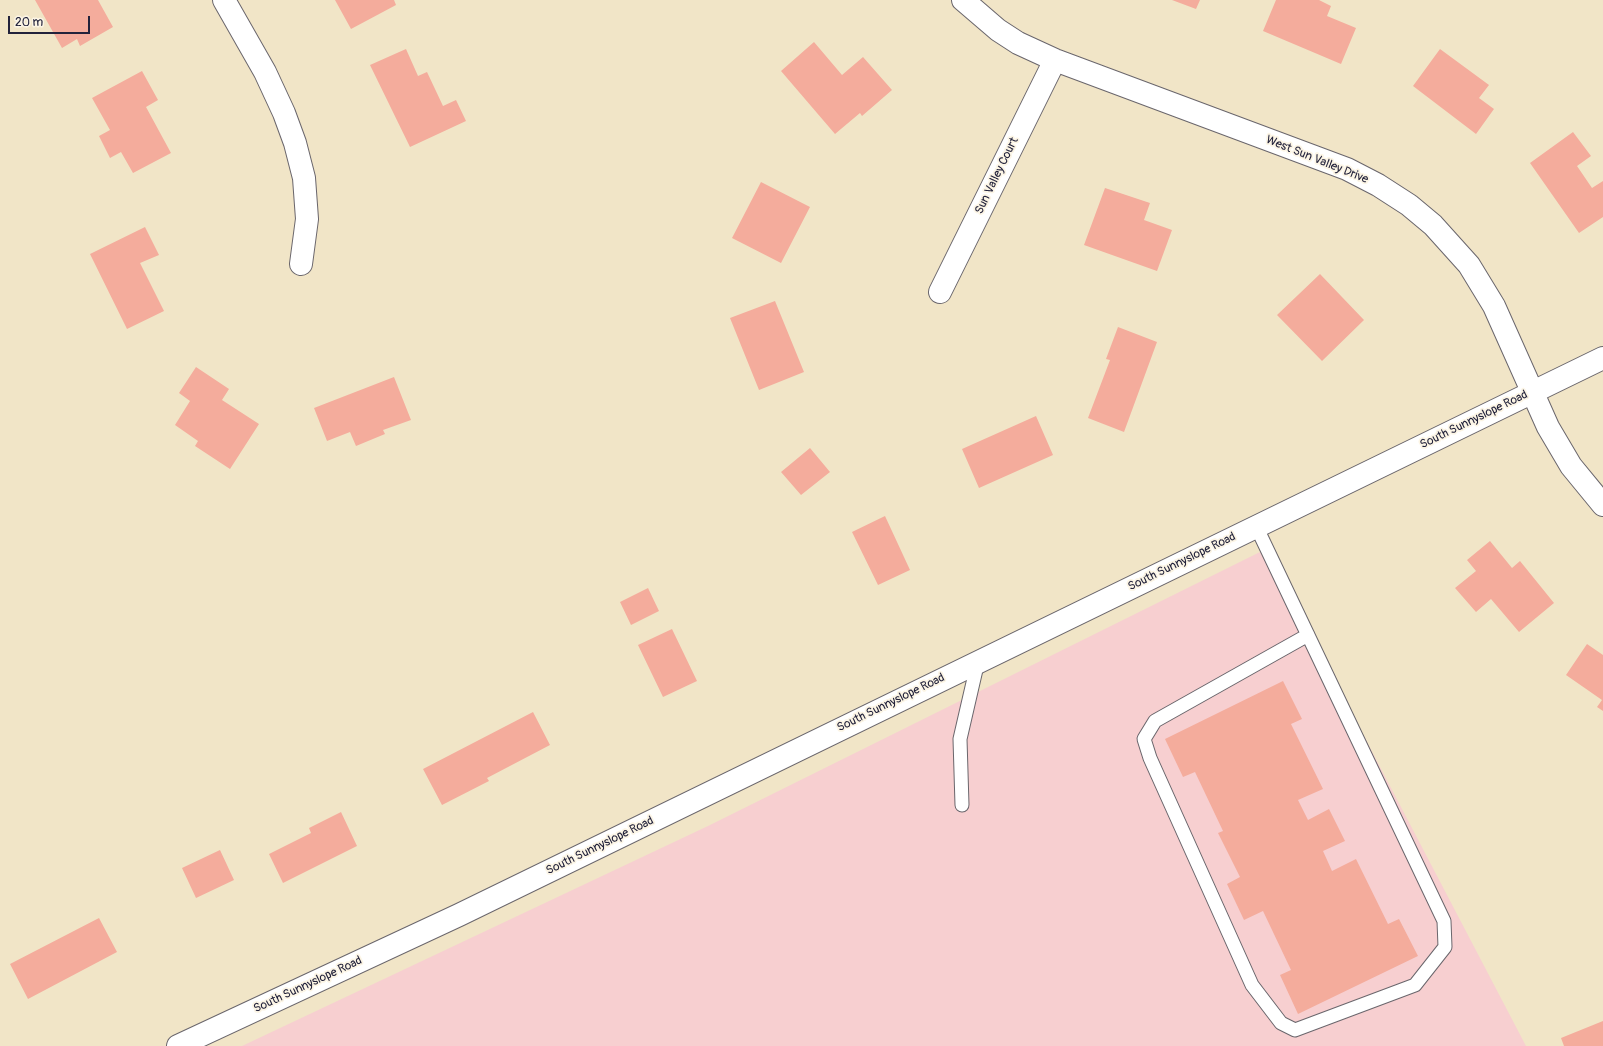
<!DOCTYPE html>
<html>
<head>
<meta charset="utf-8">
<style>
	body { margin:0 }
	#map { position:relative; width:1603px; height:1046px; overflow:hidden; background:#f1e5c7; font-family:Pangolin,sans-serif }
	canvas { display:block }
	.scale { position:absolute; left:8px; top:16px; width:82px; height:18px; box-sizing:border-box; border:2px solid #22223b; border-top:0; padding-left:5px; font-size:12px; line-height:14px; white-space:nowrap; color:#22223b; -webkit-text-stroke:3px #fcf5e5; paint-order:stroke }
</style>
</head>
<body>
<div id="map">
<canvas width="1603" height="1046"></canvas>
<div class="scale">20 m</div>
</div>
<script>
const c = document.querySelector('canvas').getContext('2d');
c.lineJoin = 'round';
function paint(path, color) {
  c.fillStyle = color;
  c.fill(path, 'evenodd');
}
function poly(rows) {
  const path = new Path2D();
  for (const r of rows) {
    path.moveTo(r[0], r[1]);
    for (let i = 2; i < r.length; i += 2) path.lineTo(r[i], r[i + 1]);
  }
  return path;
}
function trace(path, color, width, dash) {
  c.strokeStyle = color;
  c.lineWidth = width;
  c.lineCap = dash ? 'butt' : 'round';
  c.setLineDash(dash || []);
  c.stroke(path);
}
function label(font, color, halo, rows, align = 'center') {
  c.font = font + ' Pangolin,sans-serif';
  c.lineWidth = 3.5;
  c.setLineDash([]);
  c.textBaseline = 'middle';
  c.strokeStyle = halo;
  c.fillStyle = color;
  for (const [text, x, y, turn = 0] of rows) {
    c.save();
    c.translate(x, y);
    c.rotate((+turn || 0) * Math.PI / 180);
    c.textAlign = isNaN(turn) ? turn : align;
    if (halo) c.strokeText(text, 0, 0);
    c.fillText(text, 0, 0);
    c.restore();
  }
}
paint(poly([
	[1266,549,1526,1046,242,1046,708,826]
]), '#f7cfd0');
paint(poly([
	[35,0,98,0,113,27,80,46,77,39,62,48],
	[335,0,394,0,396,5,351,29],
	[1172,0,1200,0,1196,9],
	[1276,0,1319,0,1331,6,1327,16,1356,28,1341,64,1263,31],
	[814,42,842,75,863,57,892,90,862,116,860,113,835,134,781,71],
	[406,49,418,76,427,72,443,106,456,100,466,121,410,147,370,65],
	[1440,49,1489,85,1479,98,1494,109,1476,134,1413,86],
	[142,71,158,100,146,107,171,153,133,173,121,152,110,158,99,136,110,130,92,98],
	[1573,132,1591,156,1577,166,1592,188,1603,181,1603,217,1579,233,1530,163],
	[761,182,810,207,781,263,732,238],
	[1105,188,1150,203,1144,220,1172,230,1157,271,1084,245],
	[145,227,159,255,140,263,164,311,127,329,90,254],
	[1320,274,1364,320,1322,361,1277,315],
	[775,301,804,372,759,390,730,318],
	[1118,327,1157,342,1124,432,1088,418,1110,360,1106,359],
	[196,367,229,389,222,400,259,424,230,469,195,446,198,441,175,425,190,401,179,393],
	[394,377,411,420,383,430,385,434,356,446,350,432,327,441,314,408],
	[1036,416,1053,455,979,488,962,449],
	[810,448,830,472,801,495,781,472],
	[885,516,910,570,878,585,852,532],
	[1490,541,1512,568,1520,561,1554,603,1519,632,1491,599,1476,612,1455,588,1476,571,1467,560],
	[648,588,659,611,631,625,620,602],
	[672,629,697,681,663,697,638,645],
	[1587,644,1603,655,1603,711,1597,707,1602,700,1566,675],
	[1283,681,1302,719,1291,724,1323,789,1298,800,1308,820,1329,809,1345,841,1323,851,1332,871,1356,859,1388,924,1399,919,1418,956,1298,1014,1280,975,1291,970,1263,911,1244,920,1227,884,1240,877,1218,833,1223,831,1195,772,1183,777,1165,739],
	[533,712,550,745,487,778,489,781,442,805,423,769],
	[341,812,357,846,283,883,269,854,311,833,309,828],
	[220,850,234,880,196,898,182,868],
	[99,918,117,952,28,999,10,964],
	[1603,1021,1603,1046,1564,1046,1561,1038]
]), '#f4ac9c');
const service = poly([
	[1256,526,1444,921,1445,947,1415,985,1295,1030,1281,1023,1252,985,1150,758,1144,739,1155,721,1308,635],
	[962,805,960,739,978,661]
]);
const minor = poly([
	[224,0,265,72,284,113,295,143,304,178,307,219,301,264],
	[963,0,998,30,1018,43,1055,60,1347,169,1378,185,1409,205,1433,225,1469,265,1494,306,1548,427,1571,466,1603,505],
	[940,292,1055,60]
]);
const tertiary = poly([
	[178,1046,459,915,1603,358]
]);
trace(service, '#6a666c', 15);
trace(minor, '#6a666c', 24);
trace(tertiary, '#6a666c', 24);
trace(service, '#fff', 13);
trace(minor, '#fff', 22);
trace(tertiary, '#fff', 22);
label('12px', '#22223b', '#fcf5e5', [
	["West Sun Valley Drive",1317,160,22],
	["Sun Valley Court",997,176,-64],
	["South Sunnyslope Road",1474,420,-26],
	["South Sunnyslope Road",1182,562,-26],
	["South Sunnyslope Road",891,703,-26],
	["South Sunnyslope Road",600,846,-26],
	["South Sunnyslope Road",308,985,-25]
]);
</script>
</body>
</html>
